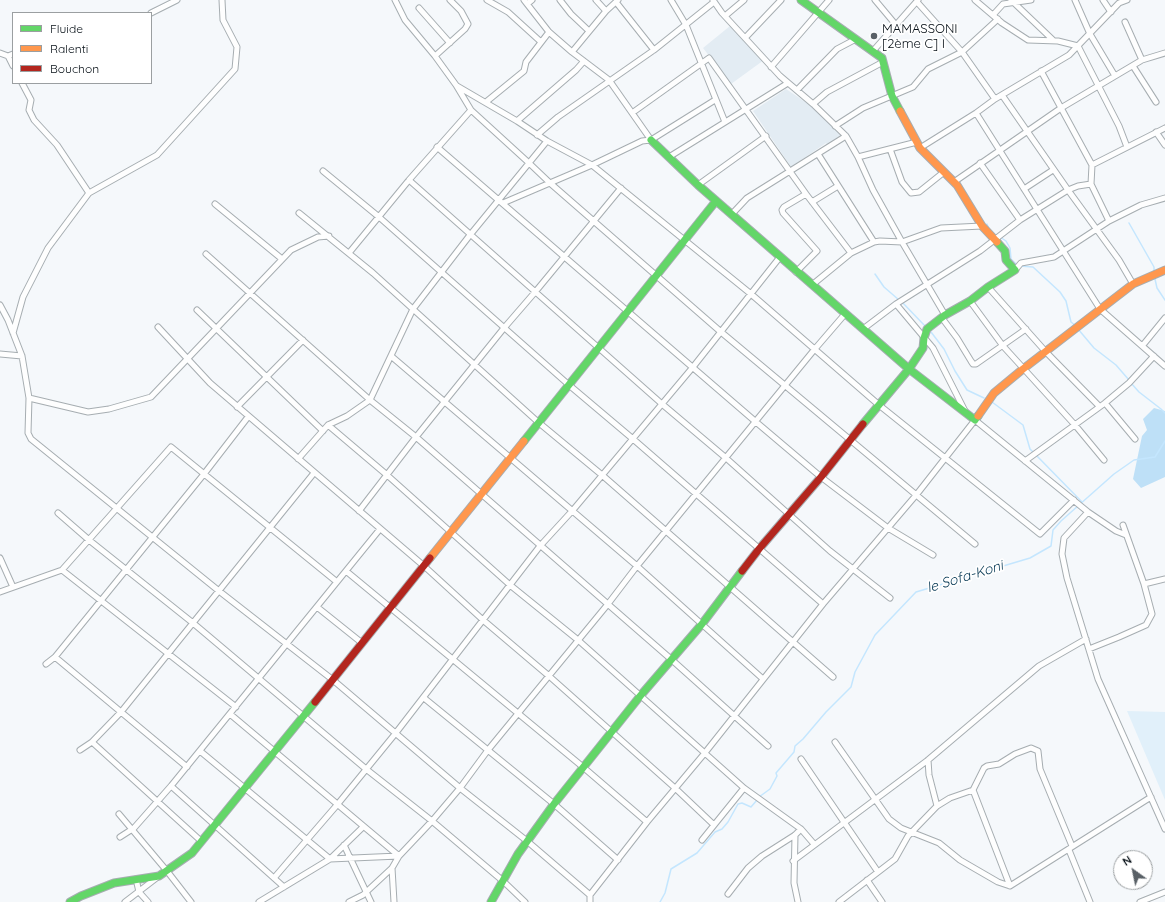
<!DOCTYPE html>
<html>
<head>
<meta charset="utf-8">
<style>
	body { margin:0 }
	#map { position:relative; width:1165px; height:902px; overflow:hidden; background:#f5f8fb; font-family:Quicksand,sans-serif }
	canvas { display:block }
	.legend { position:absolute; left:12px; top:12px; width:140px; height:72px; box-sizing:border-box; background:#fff; border:1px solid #9b9fa1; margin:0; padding:5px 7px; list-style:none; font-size:12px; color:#050e15 }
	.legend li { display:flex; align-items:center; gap:8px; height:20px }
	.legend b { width:20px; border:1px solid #9b9fa1 }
	.north { position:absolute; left:1113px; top:850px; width:40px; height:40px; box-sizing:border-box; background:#fff; border:1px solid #9b9fa1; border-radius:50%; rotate:327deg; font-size:11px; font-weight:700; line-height:16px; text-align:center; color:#050e15 }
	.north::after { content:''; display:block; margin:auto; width:14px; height:18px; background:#596066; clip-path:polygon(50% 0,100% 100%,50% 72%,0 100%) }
</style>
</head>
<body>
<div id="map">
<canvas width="1165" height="902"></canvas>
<ul class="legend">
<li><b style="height:5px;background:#63d668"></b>Fluide</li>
<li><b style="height:5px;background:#ff974d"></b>Ralenti</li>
<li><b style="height:5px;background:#b3261e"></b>Bouchon</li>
</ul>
<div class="north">N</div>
</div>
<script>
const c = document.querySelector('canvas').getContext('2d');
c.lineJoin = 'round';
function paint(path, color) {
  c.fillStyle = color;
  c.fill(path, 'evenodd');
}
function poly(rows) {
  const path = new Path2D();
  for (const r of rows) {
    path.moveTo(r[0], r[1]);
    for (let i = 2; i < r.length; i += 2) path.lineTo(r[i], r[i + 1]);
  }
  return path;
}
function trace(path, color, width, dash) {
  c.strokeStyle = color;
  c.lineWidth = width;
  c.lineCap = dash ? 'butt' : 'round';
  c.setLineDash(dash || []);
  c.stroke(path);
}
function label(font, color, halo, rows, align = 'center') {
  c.font = font + ' Quicksand,sans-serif';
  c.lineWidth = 3.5;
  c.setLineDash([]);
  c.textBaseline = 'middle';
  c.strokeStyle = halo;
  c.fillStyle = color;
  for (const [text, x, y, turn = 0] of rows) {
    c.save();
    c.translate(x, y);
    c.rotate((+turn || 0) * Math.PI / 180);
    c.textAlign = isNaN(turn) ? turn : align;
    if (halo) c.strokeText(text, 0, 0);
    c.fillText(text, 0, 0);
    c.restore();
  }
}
paint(poly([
	[730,26,764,60,731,84,703,48],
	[786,89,813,107,841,135,827,145,826,143,791,167,753,111]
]), '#e3ecf3');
paint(poly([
	[1128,711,1165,712,1165,800,1127,711]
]), '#e1f0fa');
paint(poly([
	[1154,408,1165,411,1165,477,1141,488,1133,479,1142,436,1147,430,1143,419]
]), '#bee0f7');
trace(poly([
	[1129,223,1154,267,1154,271],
	[987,224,989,229],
	[1000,237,1006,241,1010,248,1011,259,1017,265],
	[1020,266,1033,267,1060,292,1066,301,1071,322,1076,326],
	[875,274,884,287,899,300],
	[1155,279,1157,288,1165,300],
	[902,302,925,326],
	[1078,329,1094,348,1116,365,1129,380],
	[931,332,944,349,955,371,967,390,984,398],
	[1131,383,1139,392,1161,409,1165,413],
	[992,402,1023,425,1030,449,1033,452],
	[1036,455,1082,502],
	[759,797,770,789,777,776,776,773,794,752,795,746,803,739,826,712,851,687,855,672,875,635,916,592,1030,558,1051,546,1053,530,1061,521,1114,474,1134,460,1155,457,1165,441],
	[660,902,665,893,671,869,697,853,715,832,722,829,728,822,738,804,742,803,751,807,757,800]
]), '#c4e6fe', 1.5);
const street = poly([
	[395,0,405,20,435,56,456,85,471,110,529,163,550,183,721,332,975,544],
	[487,0,508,12,541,42],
	[524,0,549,32,572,52,609,80,651,140],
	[560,0,571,14,589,31],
	[596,0,606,11],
	[671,0,686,25,725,122],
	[713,0,722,13,780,76,813,104,846,136,858,157,873,190,902,242,945,315],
	[875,0,896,25],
	[975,0,1002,23,1028,40,1058,41,1078,46,1119,126,1127,147],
	[1011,0,1053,40],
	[1075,0,1090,34,1115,76],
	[1103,0,1111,12],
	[616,2,654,50],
	[917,2,962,52,995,99],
	[527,4,532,0],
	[419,8,450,43],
	[151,13,177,0],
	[993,15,1003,4,1031,0],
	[725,16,744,0],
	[1125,22,1142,60],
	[745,38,781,0],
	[873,51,918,0],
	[572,52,606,11,618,0],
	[0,53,8,56,13,54],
	[8,56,13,66],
	[435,56,465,29,468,24,461,11,450,0],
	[1133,66,1156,102],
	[771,67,829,0],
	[1041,71,1092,165,1091,184,1109,221],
	[22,83,31,100,29,110,34,120,57,145,89,193],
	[457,86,517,121,547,141,592,165,751,294,879,405,1040,534,1074,500],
	[797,90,837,49,856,39],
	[1002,95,1068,190,1119,260,1133,284],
	[486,102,524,71,526,62,549,32],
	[813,104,827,92,883,62],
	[632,113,709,58,806,194,851,253],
	[976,113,1100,309,1165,366],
	[517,121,576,70,584,61],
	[835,126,863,108,913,87,928,69,962,52,998,19],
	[1156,132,1165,145],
	[537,135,558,117,654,50,714,2],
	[437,147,756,422,821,477,888,528,933,555],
	[920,148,976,113,995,99,1069,55,1119,3,1127,0],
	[890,149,902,182,911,193,919,192,944,172],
	[818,154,874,242],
	[669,157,788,83],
	[858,157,917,142],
	[980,163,1020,220],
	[1092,165,1165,128],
	[323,171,379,217,569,385,633,439,823,604],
	[409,180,662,404,726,458,830,551,890,598],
	[954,182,1061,108,1142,60,1165,53],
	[698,185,766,136],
	[1024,189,1053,170],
	[812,202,838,186],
	[503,203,592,165,642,141,651,140,715,100],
	[215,204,282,259],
	[299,213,373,273,538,422,602,475,833,677],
	[732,214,747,198,846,136],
	[349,253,409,180,471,110],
	[206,254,370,400,416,437,672,660,768,746],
	[1015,270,1021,263,1054,257,1109,221,1141,205,1165,198],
	[796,272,817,251,783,213,782,210,784,207,806,194],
	[812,285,851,253,874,242,880,241,902,242,941,228,982,226],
	[988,287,1046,352,1099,406],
	[970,301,1003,346,1075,425,1104,460],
	[896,304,933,348,965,411],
	[0,305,8,320,22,356,29,398,28,433,31,439,219,591,333,680,460,788,527,841,590,895],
	[197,310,323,431],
	[942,318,957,338,971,361,973,364,976,364,1026,329],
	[158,327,210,383,424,566,483,620,549,676,675,788,714,825],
	[863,329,896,304,980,251,1020,220,1068,190,1078,186,1091,184],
	[13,333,23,297,48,248,89,193,157,155,235,69,237,47,223,20,222,0],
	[1143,345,1165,318],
	[0,354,22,356],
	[391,356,637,566,763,679],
	[29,398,88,412,109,409,151,397,291,250,318,237,329,236],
	[1105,403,1135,439],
	[237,407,303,340],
	[328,425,387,475,510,585,578,640,744,788,801,829,814,844],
	[298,459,328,425,347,416,370,400,413,309,470,235,547,141],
	[1025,461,1105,403,1129,383,1154,356],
	[359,511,416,437,504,328,536,291,621,188],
	[1088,512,1064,538,1062,554,1067,578,1098,679,1165,829],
	[58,513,89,540,193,623,366,769,432,821,503,881,525,902],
	[0,558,13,587],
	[62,570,236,707],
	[346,571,583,767,647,822],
	[1144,584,1165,579],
	[0,592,62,570,171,447,337,582],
	[317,607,362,643],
	[1089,649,1119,637,1146,625,1152,614,1144,584,1123,525],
	[55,657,187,767],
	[46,664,55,657,204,474,248,417],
	[424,698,554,804,618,860],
	[230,714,399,856,392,868,394,902],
	[92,742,201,841],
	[835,742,889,819,901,828,939,843,960,860,998,882,1010,886,1151,797],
	[80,750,92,742,121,712,314,473],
	[200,751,330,859,399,856,432,821,460,788,488,750,608,604,637,566,814,350,845,314],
	[801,759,878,872],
	[928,760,929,775,937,806],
	[171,786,284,887],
	[973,790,1010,886],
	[119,814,167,871,191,902],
	[795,835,794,883,798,902],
	[120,837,134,828,171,786,380,529],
	[702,840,744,788],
	[344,845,371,902],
	[1069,850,1090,902],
	[793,861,928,760,1039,666,1086,639],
	[274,878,337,805,395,734,540,546,573,510,693,367,780,257],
	[136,879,139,892,148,902],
	[867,880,882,902],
	[728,894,748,868,762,856,795,835,801,829],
	[125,902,159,876],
	[259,902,330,859,363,827],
	[349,902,363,895,392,868],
	[590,902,590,895,647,822,704,754,823,604,917,494,975,420,1088,512,1116,531,1126,535],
	[839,902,895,859,908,836,937,806,950,798,973,790,984,768,987,766,999,764,1015,754,1031,748,1038,751,1040,769,1072,846],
	[1140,902,1165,892]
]);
const fast = poly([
	[801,0,882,58,892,96,900,111],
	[651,140,698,185,909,369,975,420,978,416],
	[863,424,909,369,923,348,924,338,927,329,945,315,970,301,988,287,1015,270,1006,260,1005,251,997,242],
	[524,441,716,201],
	[70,902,81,896,114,883,159,876,192,853,315,702],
	[491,902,518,854,554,804,641,695,702,624,742,571]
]);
const slow = poly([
	[900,111,920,148,957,185,982,226,997,242],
	[978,416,994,393,1023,369,1133,284,1165,270],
	[430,558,524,441]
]);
const jam = poly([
	[742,571,759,549,821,477,863,424],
	[315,702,430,558]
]);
trace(street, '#a6adb1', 7);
trace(fast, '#a6adb1', 9);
trace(slow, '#a6adb1', 9);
trace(jam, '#a6adb1', 9);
trace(street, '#fefefe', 5);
trace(fast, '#63d668', 7);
trace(slow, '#ff974d', 7);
trace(jam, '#b3261e', 7);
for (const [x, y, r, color] of [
	[874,36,4,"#596066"]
]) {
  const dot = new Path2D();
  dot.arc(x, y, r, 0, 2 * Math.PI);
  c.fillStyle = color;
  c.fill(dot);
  trace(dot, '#fff', 1.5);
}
label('13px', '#050e15', '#fff', [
	["MAMASSONI",882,29],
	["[2ème C] I",882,44]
], 'left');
label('italic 14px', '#10405b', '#fff', [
	["le Sofa-Koni",965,577,-17]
]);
</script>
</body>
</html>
